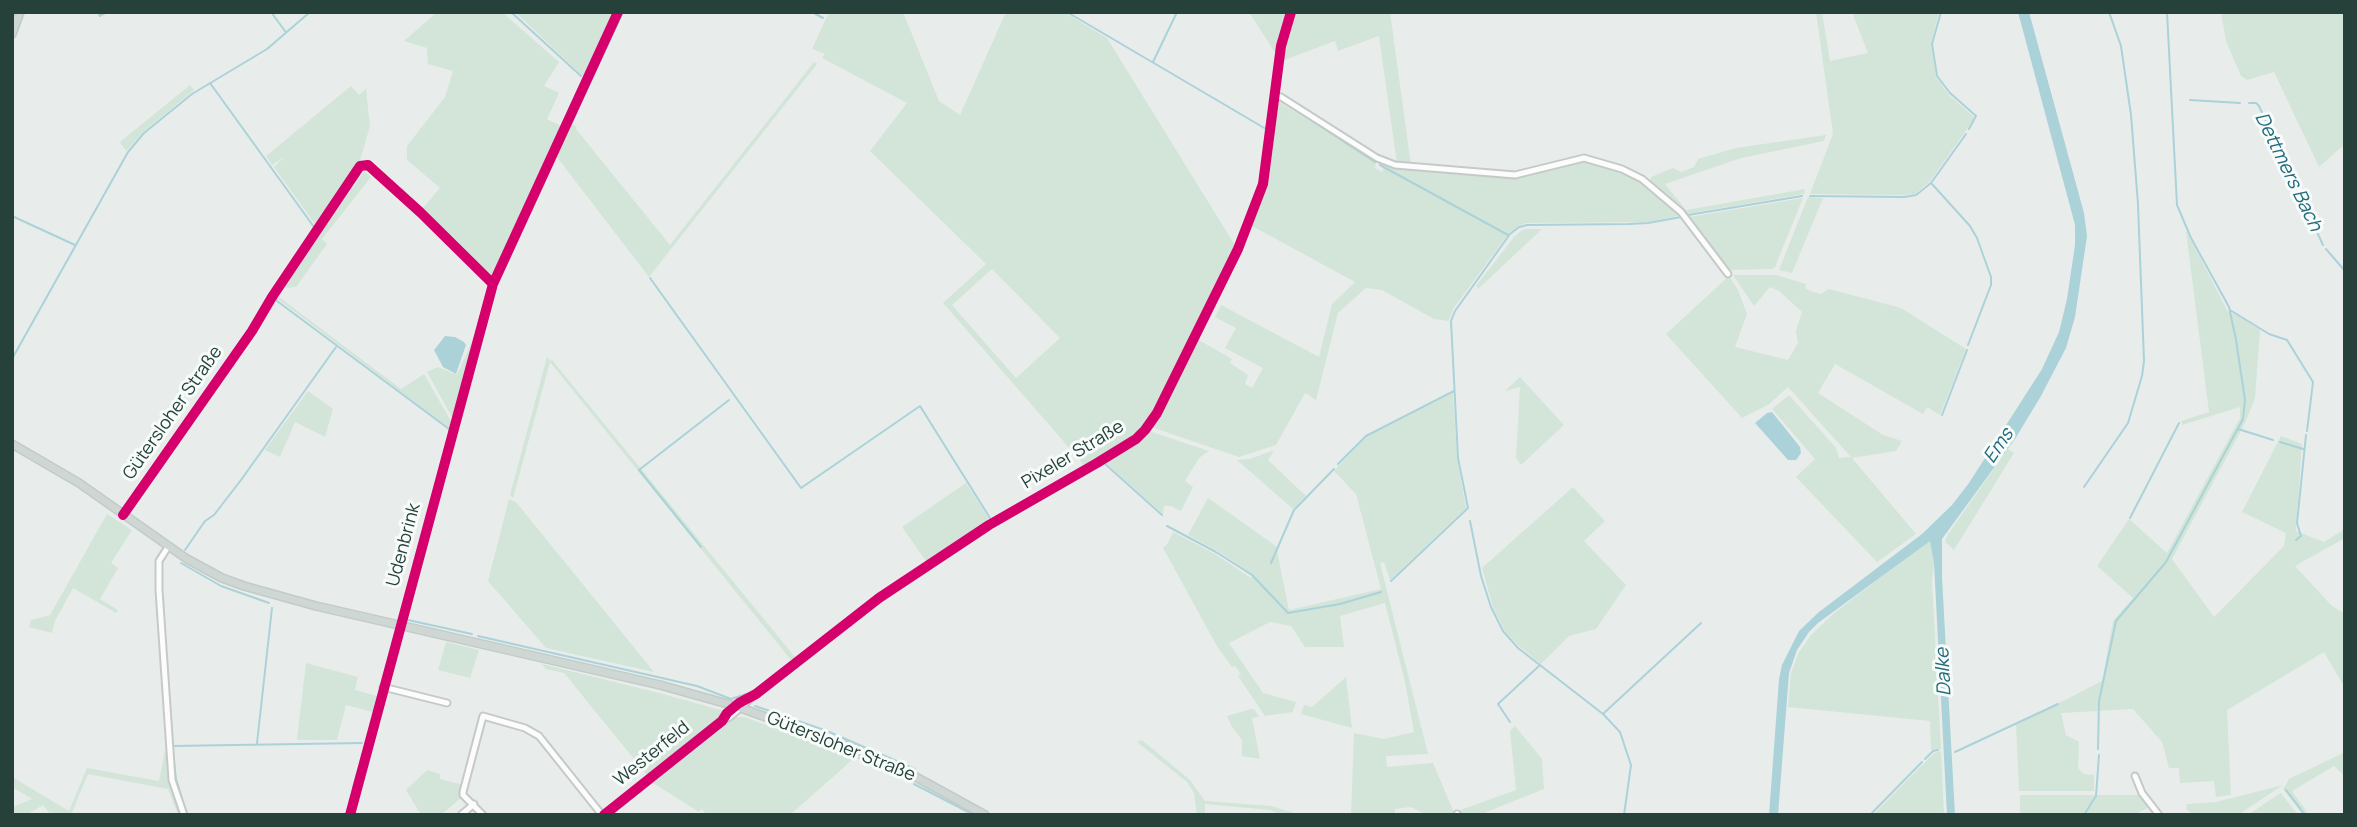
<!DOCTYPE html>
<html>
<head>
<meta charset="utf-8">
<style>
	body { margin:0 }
	#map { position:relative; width:2357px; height:827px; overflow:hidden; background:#e8edeb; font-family:Manrope,sans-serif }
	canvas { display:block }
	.frame { position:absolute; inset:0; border:14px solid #25413a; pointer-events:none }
</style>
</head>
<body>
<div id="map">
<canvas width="2357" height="827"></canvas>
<div class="frame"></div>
</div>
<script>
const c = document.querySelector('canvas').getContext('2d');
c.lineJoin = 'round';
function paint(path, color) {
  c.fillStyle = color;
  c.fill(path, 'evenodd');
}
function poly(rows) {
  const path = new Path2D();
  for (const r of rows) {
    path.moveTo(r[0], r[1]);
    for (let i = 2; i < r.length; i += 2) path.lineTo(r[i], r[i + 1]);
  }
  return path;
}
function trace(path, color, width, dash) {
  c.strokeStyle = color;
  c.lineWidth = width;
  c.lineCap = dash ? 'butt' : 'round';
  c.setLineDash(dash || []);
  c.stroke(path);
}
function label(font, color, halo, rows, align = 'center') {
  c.font = font + ' Manrope,sans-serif';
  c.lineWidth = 6;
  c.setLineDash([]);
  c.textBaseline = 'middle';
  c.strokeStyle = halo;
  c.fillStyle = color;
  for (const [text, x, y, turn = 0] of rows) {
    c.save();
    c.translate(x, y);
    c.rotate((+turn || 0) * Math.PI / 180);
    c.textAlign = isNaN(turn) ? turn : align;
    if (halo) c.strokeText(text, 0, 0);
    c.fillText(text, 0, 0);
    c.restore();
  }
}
paint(poly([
	[437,12,502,12,559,62,544,86,559,93,547,119,561,126,491,277,422,209,440,188,407,160,407,146,445,97,453,71,428,64,427,48,404,41],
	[515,12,614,12,584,77],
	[829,12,903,12,939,101,960,115,1006,12,1064,12,1107,38,1236,247,1154,411,1133,436,1085,466,943,303,986,264,870,151,907,103,822,58,825,54,812,49],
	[992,269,1060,338,1016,378,952,305],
	[1249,12,1288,12,1278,55,1274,51],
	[1294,12,1390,12,1411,165,1397,164,1379,36,1338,51,1335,41,1282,61],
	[1816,12,1822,12,1830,61,1868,53,1852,12,1939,12,1931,44,1936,77,1949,95,1975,118,1930,181,1915,194,1904,195,1810,194,1833,134],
	[2221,12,2345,12,2345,144,2319,167,2274,72,2247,80,2241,76,2226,41],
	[814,62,817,64,649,277,556,156,572,124,577,127,576,129,670,245],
	[190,85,194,90,143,132,126,151,120,142],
	[351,86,359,95,366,89,370,126,359,164,317,227,274,167,284,157,272,165,266,156],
	[1279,102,1376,163,1375,168,1382,172,1385,164,1396,168,1516,177,1583,160,1621,170,1640,181,1682,215,1648,222,1526,223,1518,226,1509,233,1453,309,1449,321,1434,319,1382,290,1366,288,1338,313,1316,400,1305,393,1276,445,1239,457,1151,427,1160,414,1197,339,1232,359,1230,363,1248,375,1245,384,1252,388,1263,368,1225,348,1236,328,1215,317,1221,305,1319,357,1332,304,1355,282,1252,226,1267,178],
	[1826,135,1824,141,1741,158,1665,184,1686,210,1805,189,1804,194,1686,214,1650,183,1651,177,1673,168,1681,172,1694,167,1698,159,1736,148],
	[364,171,371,177,322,239,327,244,296,287,287,288,285,286],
	[1808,197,1823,198,1792,273,1779,270],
	[1803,198,1775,267,1772,269,1729,270,1689,217],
	[1526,229,1542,229,1478,289,1476,286,1514,237,1521,231],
	[2186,231,2228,312,2235,314,2260,330,2255,398,2245,423,2172,559,2214,617,2284,546,2286,533,2242,512,2281,436,2302,444,2296,531,2324,542,2345,529,2345,538,2295,566,2332,606,2345,614,2345,688,2324,652,2227,710,2231,795,2216,797,2214,781,2180,783,2179,768,2169,768,2162,742,2133,709,2061,713,2066,735,2079,742,2078,768,2084,774,2094,775,2094,791,2019,791,2016,725,2102,681,2113,621,2133,598,2097,566,2129,519,2167,553,2240,418,2240,407,2182,425,2181,421,2209,412],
	[1733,275,1776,275,1806,284,1805,288,1810,291,1821,294,1829,289,1901,308,1966,349,1940,415,1927,407,1923,414,1835,364,1818,393,1883,435,1902,441,1896,451,1852,458,1916,534,1877,562,1796,477,1815,459,1772,409,1789,395,1836,448,1839,458,1851,457,1788,387,1768,405,1742,418,1666,334,1729,276,1738,290,1747,314,1735,347,1788,360,1798,343,1796,331,1802,312,1779,291,1770,287,1754,306],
	[487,290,489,291,453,419,427,372,438,367,457,375,473,339],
	[279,297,401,389,424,374,452,423,450,429,278,299],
	[547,357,550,361,552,360,795,657,791,660,550,362,513,498,510,495],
	[1520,377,1564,425,1521,465,1516,458,1520,387,1505,391],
	[308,391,333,409,325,437,295,422,280,457,265,450],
	[1453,393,1457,458,1466,508,1390,580,1384,562,1380,563,1428,754,1386,756,1387,767,1433,763,1455,815,1427,815,1411,807,1395,809,1395,815,1351,815,1354,733,1384,739,1414,732,1405,682,1385,603,1340,616,1344,647,1305,647,1291,626,1270,622,1229,643,1263,693,1296,702,1293,712,1265,716,1238,676,1241,674,1235,666,1232,667,1218,648,1163,548,1167,544,1173,532,1215,554,1251,578,1253,575,1218,551,1188,535,1208,498,1276,546,1289,610,1381,589,1356,494,1334,471,1366,437],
	[1149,431,1209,451,1199,458,1185,481,1193,487,1181,511,1171,506,1164,506,1163,514,1105,462,1138,441],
	[2008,449,2014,453,1954,550,1945,542,1948,534],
	[1274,450,1268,460,1306,496,1293,509,1237,460,1250,459],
	[966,483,989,519,926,561,902,527],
	[1573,487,1605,521,1584,541,1626,585,1596,629,1569,636,1541,664,1519,646,1505,631,1493,607,1482,568],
	[509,499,516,502,654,672,546,648,488,581],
	[107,514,132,530,111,563,118,568,100,599,118,610,116,613,73,588,55,621,52,633,29,627,31,620,50,615],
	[1928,541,1932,541,1934,563,1932,582,1941,749,1931,750,1930,721,1788,707,1791,673,1799,652,1811,635,1833,614],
	[446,642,479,650,470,678,438,670],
	[306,663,358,677,355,690,377,696,373,712,346,705,337,740,297,740],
	[542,664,659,693,724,711,714,722,647,775,564,673,546,669],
	[1346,677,1352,728,1301,714,1304,705,1312,707],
	[1251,709,1254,709,1259,717,1252,718,1260,759,1242,756,1242,740,1232,727,1227,716],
	[736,717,744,717,830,748,852,760,790,815,707,815,702,809,699,812,653,783],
	[1515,726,1542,759,1544,789,1479,815,1459,815,1458,811,1516,790,1510,731],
	[1142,740,1190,780,1205,801,1271,806,1301,815,1282,815,1270,810,1205,804,1205,815,1197,815,1194,793,1187,782,1137,742],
	[167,741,171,780,183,815,178,815,168,789,88,774,71,815,51,815,43,805,26,815,12,815,12,807,32,799,12,787,12,777,69,811,87,768,159,781],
	[1941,751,1944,815,1873,815,1934,753],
	[2345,752,2345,776,2334,766,2292,791,2309,815,2303,815,2283,789,2289,779],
	[427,770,440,774,440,779,463,785,460,795,462,797,441,815,421,815,406,790],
	[2283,785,2238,815,2193,815,2186,809,2187,804,2216,802],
	[2281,793,2298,815,2248,815,2270,800],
	[2020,795,2140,795,2150,807,2133,815,2020,815]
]), '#d2e5d8');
paint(poly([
	[2018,12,2029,12,2084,213,2087,236,2075,317,2066,348,2041,396,2015,439,1942,539,1942,577,1955,815,1947,815,1934,563,1930,541,1818,623,1809,632,1797,650,1789,673,1778,815,1769,815,1779,679,1782,665,1799,631,1819,612,1922,534,1952,505,1969,483,2042,369,2059,332,2067,299,2075,245,2075,225],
	[445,336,455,337,464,342,466,345,456,374,443,367,434,350],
	[1772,412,1800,447,1801,453,1796,460,1788,460,1755,423,1767,413]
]), '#abd2d9');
trace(poly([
	[98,12,100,16,107,12],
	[271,12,285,31],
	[511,12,581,76],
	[812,12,823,18],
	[1067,12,1266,129,1270,110],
	[1941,12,1932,44,1937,76,1950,93,1976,116,1969,129],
	[1153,62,1177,12],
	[210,83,314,227],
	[2190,100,2240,103],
	[1281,101,1375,162],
	[2249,103,2256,103,2259,106,2323,245],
	[571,124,623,12],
	[1380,165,1508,235],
	[1932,184,1970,226,1977,238,1991,277,1991,285,1968,345],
	[1810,196,1904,197,1916,195,1931,183,1966,134],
	[1688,215,1802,196],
	[12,216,75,245],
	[316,238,361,170],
	[313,242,276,297,277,301,449,429],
	[2326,249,2345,271],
	[650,278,801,488,920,406,990,518],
	[2230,310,2269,334,2287,340,2313,382,2307,431],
	[12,359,128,152,144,133,192,94,267,49,310,12],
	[211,394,275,300],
	[1942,415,1967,350],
	[2238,429,2273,440],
	[2280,442,2303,449],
	[1104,463,1162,515],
	[1338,464,1366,436,1454,391],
	[2084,487,2128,423,2142,376,2144,361,2138,204,2131,115,2121,46,2109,12],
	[2130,518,2179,423],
	[1470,521,1481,576,1491,607,1503,631,1518,648,1603,714,1620,732,1631,765,1624,815],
	[1167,526,1216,552,1252,575,1288,613,1340,604,1381,592],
	[2296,540,2301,536,2297,523,2306,435],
	[701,547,639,470,729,400],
	[185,550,205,521,214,515,241,480,336,347],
	[181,563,221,586,269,603],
	[1271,563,1294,510,1334,469],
	[1391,581,1468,508,1458,458,1451,321,1455,311,1510,234,1519,227,1527,225,1629,224,1648,223,1681,217],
	[408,620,472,634],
	[478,636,697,686,731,699,746,694],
	[755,706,827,731,915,769],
	[1604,713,1701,623],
	[1510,722,1498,704,1540,665],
	[257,743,272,608],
	[2098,749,2099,701,2116,621,2166,562,2243,419,2245,400,2236,340,2229,307,2191,238,2177,205,2167,12],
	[1955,752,2058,704],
	[859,758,909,781],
	[1925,759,1933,751,1938,750],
	[914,784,974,815],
	[353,788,357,773],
	[2286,790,2305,815],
	[187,815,176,779,172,746,362,743],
	[346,815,352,794],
	[1870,815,1922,762],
	[2084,815,2096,796,2099,755]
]), '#abd2d9', 2);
const minor = poly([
	[1276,96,1281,97,1377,158,1395,165,1515,175,1584,158,1622,169,1642,179,1681,212,1728,274],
	[123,515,252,331,272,297,360,166,368,165,420,212,493,284],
	[168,547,159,561,159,590,172,780,184,815],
	[383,687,447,703],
	[723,719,739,703,756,694],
	[2135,776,2142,793,2159,815],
	[1457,814,1458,815],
	[350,815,493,284,618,12],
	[461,815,474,804],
	[483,815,463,795,463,792,483,716,525,728,539,736,602,815],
	[604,815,722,721,730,717,756,694,879,598,989,525,1097,463,1136,439,1145,430,1157,413,1238,249,1263,184,1281,46,1291,12]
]);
const major = poly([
	[12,34,20,12],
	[12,444,79,483,187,559,222,578,244,586,316,606,660,685,735,706,853,748,914,776,985,815]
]);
trace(minor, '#c5cac8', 9);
trace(major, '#c3cbc9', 10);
trace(minor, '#fcfcfc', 5);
trace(major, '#cfd7d5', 7);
trace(poly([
	[123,515,252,331,272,297,360,166,368,165,420,212,493,284],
	[350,815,493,284,618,12],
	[604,815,722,721,727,713,739,703,756,694,879,598,989,525,1097,463,1136,439,1145,430,1157,413,1238,249,1263,184,1281,46,1291,12]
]), '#d6006c', 10);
label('18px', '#25413a', '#f7fbf9', [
	["Gütersloher Straße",173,413,-55],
	["Pixeler Straße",1073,455,-31],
	["Udenbrink",404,545,-75],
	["Gütersloher Straße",841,747,22],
	["Westerfeld",652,754,-39]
]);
label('italic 19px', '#206b7c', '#f7fbf9', [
	["Dettmers Bach",2288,172,64],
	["Ems",1999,446,-56],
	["Dalke",1944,672,-93]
]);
</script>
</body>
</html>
